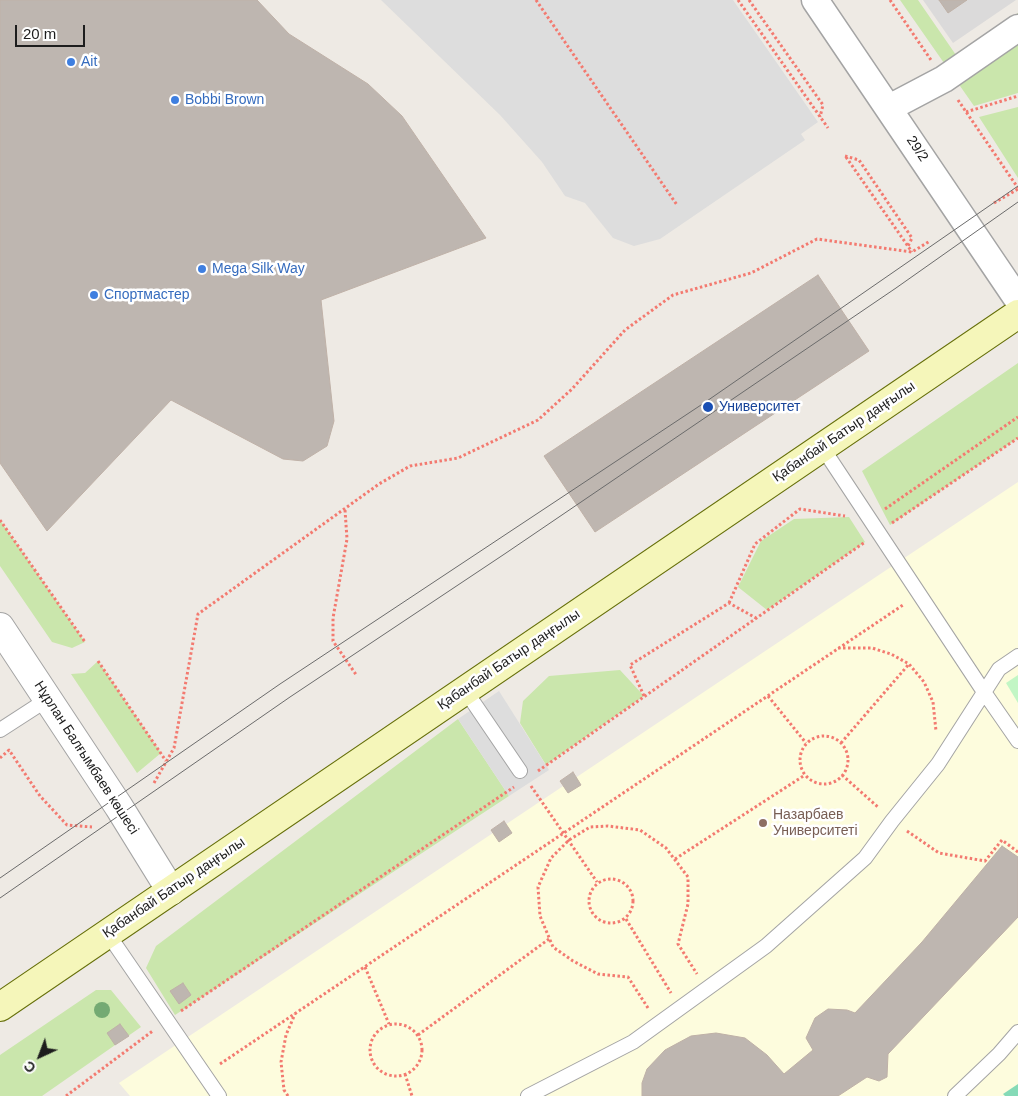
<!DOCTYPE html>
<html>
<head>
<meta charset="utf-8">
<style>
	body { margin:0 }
	#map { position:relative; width:1018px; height:1096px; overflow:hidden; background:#eeeae4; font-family:Arial,sans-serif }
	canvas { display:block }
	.north { position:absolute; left:15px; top:1031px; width:50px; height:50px; -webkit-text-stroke:4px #fff; paint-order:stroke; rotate:223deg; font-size:14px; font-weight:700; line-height:20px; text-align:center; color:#1d1d1d }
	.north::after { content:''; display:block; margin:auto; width:18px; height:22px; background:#1d1d1d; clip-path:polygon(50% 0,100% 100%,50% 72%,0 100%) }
	.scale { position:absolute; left:15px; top:25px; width:70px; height:22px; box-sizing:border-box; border:2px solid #1d1d1d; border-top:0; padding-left:6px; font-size:15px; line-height:18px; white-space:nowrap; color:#1d1d1d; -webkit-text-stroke:4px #fff; paint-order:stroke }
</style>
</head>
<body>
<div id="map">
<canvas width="1018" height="1096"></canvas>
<div class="north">С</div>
<div class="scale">20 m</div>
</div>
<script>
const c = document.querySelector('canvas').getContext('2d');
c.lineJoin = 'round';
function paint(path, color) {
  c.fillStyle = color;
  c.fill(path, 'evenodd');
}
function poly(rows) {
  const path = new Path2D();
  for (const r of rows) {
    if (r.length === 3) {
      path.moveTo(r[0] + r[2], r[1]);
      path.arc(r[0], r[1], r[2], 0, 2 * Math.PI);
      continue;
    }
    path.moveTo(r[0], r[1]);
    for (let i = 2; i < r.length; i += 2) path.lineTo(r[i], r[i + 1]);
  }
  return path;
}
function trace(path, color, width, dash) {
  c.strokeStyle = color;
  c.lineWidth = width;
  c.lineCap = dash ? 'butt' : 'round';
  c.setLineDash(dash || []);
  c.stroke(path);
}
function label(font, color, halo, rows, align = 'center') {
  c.font = font + ' Arial,sans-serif';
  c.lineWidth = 5;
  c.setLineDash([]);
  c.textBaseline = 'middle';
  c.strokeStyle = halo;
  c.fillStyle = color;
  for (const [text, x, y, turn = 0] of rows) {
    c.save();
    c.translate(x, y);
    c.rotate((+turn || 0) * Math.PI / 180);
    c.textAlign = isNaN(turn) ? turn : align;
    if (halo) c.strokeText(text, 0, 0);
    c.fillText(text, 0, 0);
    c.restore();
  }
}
paint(poly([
	[923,0,1016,0,953,43]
]), '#dbdada');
paint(poly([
	[1018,482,1018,1096,130,1096,119,1083]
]), '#fdfcdd');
paint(poly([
	[900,0,918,0,956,55,1018,13,1018,93,974,106],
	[1018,107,1018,178,979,117],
	[1018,363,1018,438,890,525,862,471],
	[849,517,865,542,767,610,738,587,761,541,794,519],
	[0,520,85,642,72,648,52,642,0,566],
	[98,661,161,753,137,773,71,674,85,673],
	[620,670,644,696,546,765,520,723,523,701,549,676],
	[458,719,509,796,175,1015,146,968,156,946],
	[96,990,111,990,141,1027,42,1096,0,1096,0,1055]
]), '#cae6ac');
paint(poly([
	[1018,675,1018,703,1006,683]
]), '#c2f6c5');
paint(poly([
	[1018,1084,1018,1096,1005,1096,1003,1094]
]), '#85dab7');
paint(poly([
	[381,0,733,0,818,122,801,134,805,140,660,239,634,246,613,238,585,203,565,196,542,162,500,115],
	[499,691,549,770,509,796,458,719]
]), '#ddd');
const building = poly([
	[0,0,257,0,289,34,368,84,402,116,486,238,321,300,334,421,327,446,303,461,283,459,171,400,47,531,0,463,0,0],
	[939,0,967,0,948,13,939,0],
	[818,275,869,351,595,532,544,456,818,275],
	[573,772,581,785,568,793,560,781,573,772],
	[504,821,512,833,499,842,491,830,504,821],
	[1002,846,1018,857,1018,917,888,1054,887,1077,879,1081,867,1077,838,1096,642,1096,642,1083,647,1069,665,1050,691,1036,716,1033,745,1038,767,1055,784,1074,813,1050,806,1038,815,1018,828,1009,847,1010,855,1013,922,942,1002,846],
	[183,983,191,995,179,1004,170,991,183,983],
	[120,1024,129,1036,115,1045,107,1033,120,1024]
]);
paint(building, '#beb6b0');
trace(building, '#bfb1a7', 1);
const service = poly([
	[822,447,984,692,1018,741],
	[465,690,520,771],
	[0,730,48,699],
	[108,934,219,1096],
	[528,1096,633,1042,766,946,865,858,892,821,938,764,999,669,1018,656],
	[955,1096,999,1054,1018,1032]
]);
const minor = poly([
	[815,0,1018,300],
	[889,108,944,79,1018,28]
]);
const tertiary = poly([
	[0,627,119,807,171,891]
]);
const secondary = poly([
	[0,1007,1018,314]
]);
trace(service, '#a4a4a4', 16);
trace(minor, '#a4a4a4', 29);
trace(tertiary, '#a4a4a4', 30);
trace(secondary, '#666f0a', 30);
trace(poly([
	[536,0,677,205],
	[738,0,828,128],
	[749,0,823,105,820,117],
	[890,0,931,60],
	[958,100,1018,188],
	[966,112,1018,96],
	[845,156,859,160,912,238,908,246],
	[846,157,912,252],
	[994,203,1018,189],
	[885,509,1018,417],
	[345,510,347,539,333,618,333,641,357,676],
	[0,520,85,642],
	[892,523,1018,438],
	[729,603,755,544,800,509,845,516],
	[838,648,872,648,891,654,909,664,924,682,933,702,936,731],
	[98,661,166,761],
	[644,696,630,665,729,603,756,618],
	[768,696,806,743],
	[824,760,24],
	[841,743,909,664],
	[0,758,9,750,40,796,67,825,92,827],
	[538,771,865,542],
	[842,775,879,808],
	[154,783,174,748,198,614,379,484,410,466,458,458,538,420,572,389,625,330,673,295,751,273,817,239,912,252,930,241],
	[531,786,597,882],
	[907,831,939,853,985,861,1002,840,1018,852],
	[675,859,805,775],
	[611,901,22],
	[626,919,671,993],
	[365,967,389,1024],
	[648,1008,628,977,598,974,573,961,553,947,540,916,538,887,551,858,569,840,590,827,608,826,640,830,666,848,688,877,688,904,678,944,697,974],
	[181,1011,514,787],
	[396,1050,26],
	[418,1035,549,939],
	[220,1064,903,605],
	[405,1074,412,1096],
	[66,1096,154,1030],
	[288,1096,284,1090,281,1062,286,1035,295,1014]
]), '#f37a70', 3, [2.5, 2.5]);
trace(service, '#fff', 14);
trace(minor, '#fff', 26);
trace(tertiary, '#fff', 28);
trace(secondary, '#f5f6ba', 28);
trace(poly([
	[0,878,280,684,704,403,1018,186],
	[0,898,290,697,506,553,896,288,1018,202]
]), '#6b6b6b', 1);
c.fillStyle = '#74aa73';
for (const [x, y] of [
	[102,1010]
]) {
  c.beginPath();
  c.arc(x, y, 8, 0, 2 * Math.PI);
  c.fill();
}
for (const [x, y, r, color] of [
	[71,62,5,"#3f7fe0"],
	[175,100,5,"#3f7fe0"],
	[202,269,5,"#3f7fe0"],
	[94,295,5,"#3f7fe0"],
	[708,407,6,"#1a4fb4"],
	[763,823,5,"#8d6e63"]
]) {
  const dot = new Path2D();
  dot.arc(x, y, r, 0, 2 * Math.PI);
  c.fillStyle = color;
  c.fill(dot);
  trace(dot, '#fff', 2);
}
label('14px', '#366cbe', '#fff', [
	["Ait",81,62],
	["Bobbi Brown",185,100],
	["Mega Silk Way",212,269],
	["Спортмастер",104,295]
], 'left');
label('14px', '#1d1d1d', '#fff', [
	["29/2",917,149,56],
	["Қабанбай Батыр даңғылы",844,432,-34],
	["Қабанбай Батыр даңғылы",509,660,-34],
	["Нұрлан Балғымбаев көшесі",86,758,57],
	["Қабанбай Батыр даңғылы",174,888,-34]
]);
label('14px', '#164399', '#fff', [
	["Университет",719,407]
], 'left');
label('14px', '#785e54', '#fff', [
	["Назарбаев",773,815],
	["Университеті",773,831]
], 'left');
</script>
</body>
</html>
